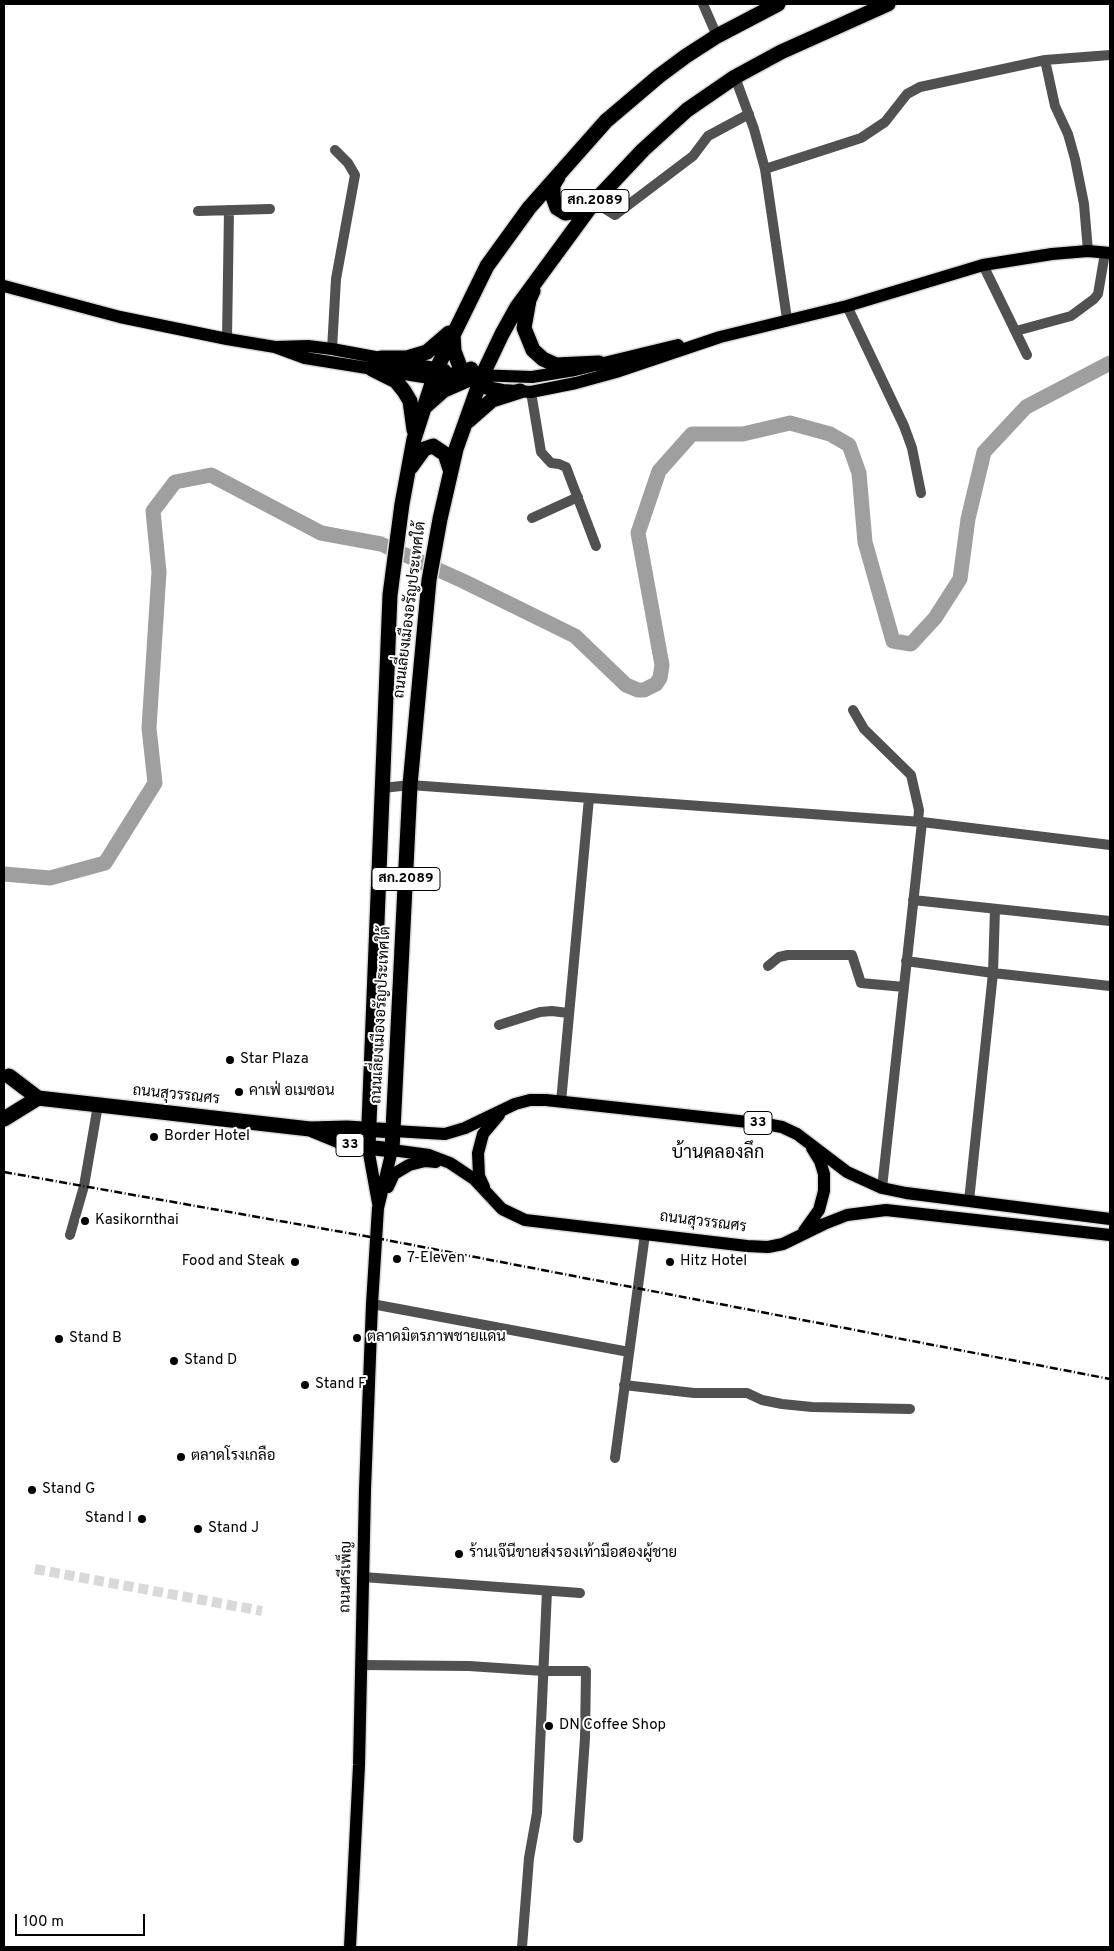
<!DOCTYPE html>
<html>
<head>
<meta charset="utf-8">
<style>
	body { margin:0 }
	#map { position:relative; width:1114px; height:1951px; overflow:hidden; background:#fff; font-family:Overpass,sans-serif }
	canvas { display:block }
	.frame { position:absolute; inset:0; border:5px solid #000; pointer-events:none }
	.scale { position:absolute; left:15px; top:1914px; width:130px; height:22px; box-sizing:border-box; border:2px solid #000; border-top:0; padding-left:6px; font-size:15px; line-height:18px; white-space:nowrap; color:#000; -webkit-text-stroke:4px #fff; paint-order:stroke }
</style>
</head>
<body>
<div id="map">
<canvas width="1114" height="1951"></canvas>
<div class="frame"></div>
<div class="scale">100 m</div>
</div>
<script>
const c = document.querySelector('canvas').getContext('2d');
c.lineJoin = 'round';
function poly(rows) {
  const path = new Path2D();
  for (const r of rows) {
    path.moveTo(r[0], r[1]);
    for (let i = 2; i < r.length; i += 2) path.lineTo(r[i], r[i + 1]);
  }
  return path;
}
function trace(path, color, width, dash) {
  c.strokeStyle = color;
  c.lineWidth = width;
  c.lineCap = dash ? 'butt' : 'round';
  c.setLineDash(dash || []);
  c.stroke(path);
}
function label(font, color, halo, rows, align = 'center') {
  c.font = font + ' Overpass,Sarabun,sans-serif';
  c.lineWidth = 4;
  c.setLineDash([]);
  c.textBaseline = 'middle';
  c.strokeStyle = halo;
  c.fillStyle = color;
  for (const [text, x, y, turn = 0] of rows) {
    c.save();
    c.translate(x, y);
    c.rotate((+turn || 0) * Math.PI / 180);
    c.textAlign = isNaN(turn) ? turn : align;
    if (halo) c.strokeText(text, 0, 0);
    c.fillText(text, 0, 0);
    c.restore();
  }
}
trace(poly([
	[4,874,50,878,105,863,155,783,149,728,159,572,153,511,175,482,211,475,321,533,381,544,463,581,575,636,626,685,638,690,644,690,656,684,660,678,662,665,638,533,659,471,692,434,743,434,790,423,830,434,849,445,859,473,865,542,893,641,911,644,935,618,960,579,968,519,984,452,1026,407,1110,363]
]), '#9f9f9f', 15);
trace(poly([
	[35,1569,262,1611]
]), '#d9d9d9', 10, [10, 5]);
const major = poly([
	[4,286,120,317,227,339,275,347,308,346,332,349,445,370],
	[275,347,305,358,442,380],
	[474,375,532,377,575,370,678,345],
	[476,385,503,390,531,392,576,383,616,372,720,337,847,306,983,265,1052,254,1088,251,1110,253],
	[394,1131,445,1134,465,1128,515,1104,530,1100,546,1100,766,1124,782,1127,797,1134,847,1172,882,1188,906,1193,1110,1219],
	[368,1148,378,1203],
	[388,1187,394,1174,409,1165,425,1161,436,1162],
	[484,1187,479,1176,478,1153,483,1134,499,1115],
	[804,1231,819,1210,824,1191,824,1174,820,1161,812,1148],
	[350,1947,359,1765,365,1490,372,1304,378,1208,392,1150,429,1155,450,1163,474,1179,502,1209,525,1220,747,1246,768,1247,783,1244,824,1224,847,1215,886,1210,1110,1235]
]);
const highway = poly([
	[558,177,553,185,553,197,557,208,565,213,577,211,590,204],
	[533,291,529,300,524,328,533,350,543,359,556,365,599,363],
	[453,334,454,351,460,367,464,373,486,387],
	[381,358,407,358,427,352,449,333],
	[372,369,396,381,404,391,410,401,414,430],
	[435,378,464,373,471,369],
	[426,406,444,390,467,380],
	[468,421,492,400,520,391],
	[411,467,424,449,433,446,445,454,450,469],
	[9,1076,38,1098,310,1129,347,1128,394,1131],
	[4,1119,38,1098],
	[310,1129,349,1145,392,1150,410,785,429,580,440,519,456,449,482,376,502,334,517,307,594,202,643,150,687,110,735,77,781,52,888,4],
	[368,1148,390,595,402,504,414,439,437,368,487,266,529,208,606,121,659,76,686,56,717,36,778,4]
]);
trace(major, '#dbdbdb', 15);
trace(highway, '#dbdbdb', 18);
trace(poly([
	[703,4,717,36],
	[1045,60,1055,106,1068,134,1075,159,1084,204,1088,251],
	[735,77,754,129,765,169,787,319],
	[765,169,861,138,885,122,907,94,920,87,1045,60,1110,55],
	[594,202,615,215,693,156,708,136,749,114],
	[198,211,270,209],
	[983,265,1027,355],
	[847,306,904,426,912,448,921,493],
	[1016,331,1071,316,1094,299,1098,294,1105,253],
	[227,339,229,210],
	[332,349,336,279,355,175,348,163,335,150],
	[531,392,541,452,551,463,559,464,566,467,596,546],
	[532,518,578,497],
	[853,710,864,729,911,775,919,810,918,822],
	[383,788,410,785,922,822,1110,845],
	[913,900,1110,921],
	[906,961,993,973,1110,986],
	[768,966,779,957,788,955,852,955,861,983,904,987],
	[499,1025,540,1012,552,1011,568,1013],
	[561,1102,589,798],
	[882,1188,922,822],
	[969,1201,993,973,995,909],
	[70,1235,84,1186,98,1105],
	[372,1304,629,1352],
	[624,1385,694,1393,747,1393,762,1400,782,1404,812,1407,910,1409],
	[615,1458,645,1234],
	[363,1577,580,1593],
	[362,1665,469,1666,543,1671,586,1671,585,1738,578,1838],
	[522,1947,529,1858,537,1813,547,1591]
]), '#515151', 10);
trace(major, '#000', 12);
trace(highway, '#000', 15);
trace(poly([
	[4,1172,376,1238,1110,1379]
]), '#000', 2.5, [8, 2.5, 1, 2.5]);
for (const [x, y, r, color] of [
	[230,1060,5,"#000"],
	[239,1092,5,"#000"],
	[154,1137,5,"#000"],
	[85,1221,5,"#000"],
	[397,1259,5,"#000"],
	[295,1262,5,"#000"],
	[670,1262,5,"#000"],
	[357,1338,5,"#000"],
	[59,1339,5,"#000"],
	[174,1361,5,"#000"],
	[305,1385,5,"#000"],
	[181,1457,5,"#000"],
	[32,1490,5,"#000"],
	[142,1519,5,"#000"],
	[198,1529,5,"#000"],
	[459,1554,5,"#000"],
	[549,1726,5,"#000"]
]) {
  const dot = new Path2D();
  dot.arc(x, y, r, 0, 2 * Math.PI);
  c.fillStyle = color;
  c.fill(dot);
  trace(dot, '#fff', 2);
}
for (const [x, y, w] of [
	[595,201,68],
	[406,879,68],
	[758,1123,28],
	[350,1145,28]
]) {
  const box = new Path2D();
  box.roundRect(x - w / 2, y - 11.5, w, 23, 4);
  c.fillStyle = '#fff';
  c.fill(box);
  trace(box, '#000', 1);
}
label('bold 14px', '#000', null, [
	["สก.2089",595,201],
	["สก.2089",406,879],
	["33",758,1123],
	["33",350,1145]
]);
label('15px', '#000', '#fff', [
	["ถนนเลี่ยงเมืองอรัญประเทศใต้",411,610,-83],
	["ถนนเลี่ยงเมืองอรัญประเทศใต้",382,1015,-87],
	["ถนนสุวรรณศร",176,1096,6],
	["ถนนสุวรรณศร",703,1223,7],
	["ถนนศรีเพ็ญ",347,1577,-89]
]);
label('15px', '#000', '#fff', [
	["Star Plaza",240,1060],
	["คาเฟ่ อเมซอน",249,1092],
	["Border Hotel",164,1137],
	["Kasikornthai",95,1221],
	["7-Eleven",407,1259],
	["Food and Steak",285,1262,"right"],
	["Hitz Hotel",680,1262],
	["ตลาดมิตรภาพชายแดน",367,1338],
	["Stand B",69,1339],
	["Stand D",184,1361],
	["Stand F",315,1385],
	["ตลาดโรงเกลือ",191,1457],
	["Stand G",42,1490],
	["Stand I",132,1519,"right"],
	["Stand J",208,1529],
	["ร้านเจ๊นีขายส่งรองเท้ามือสองผู้ชาย",469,1554],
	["DN Coffee Shop",559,1726]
], 'left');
label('18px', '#000', '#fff', [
	["บ้านคลองลึก",718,1154]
]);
</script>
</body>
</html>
